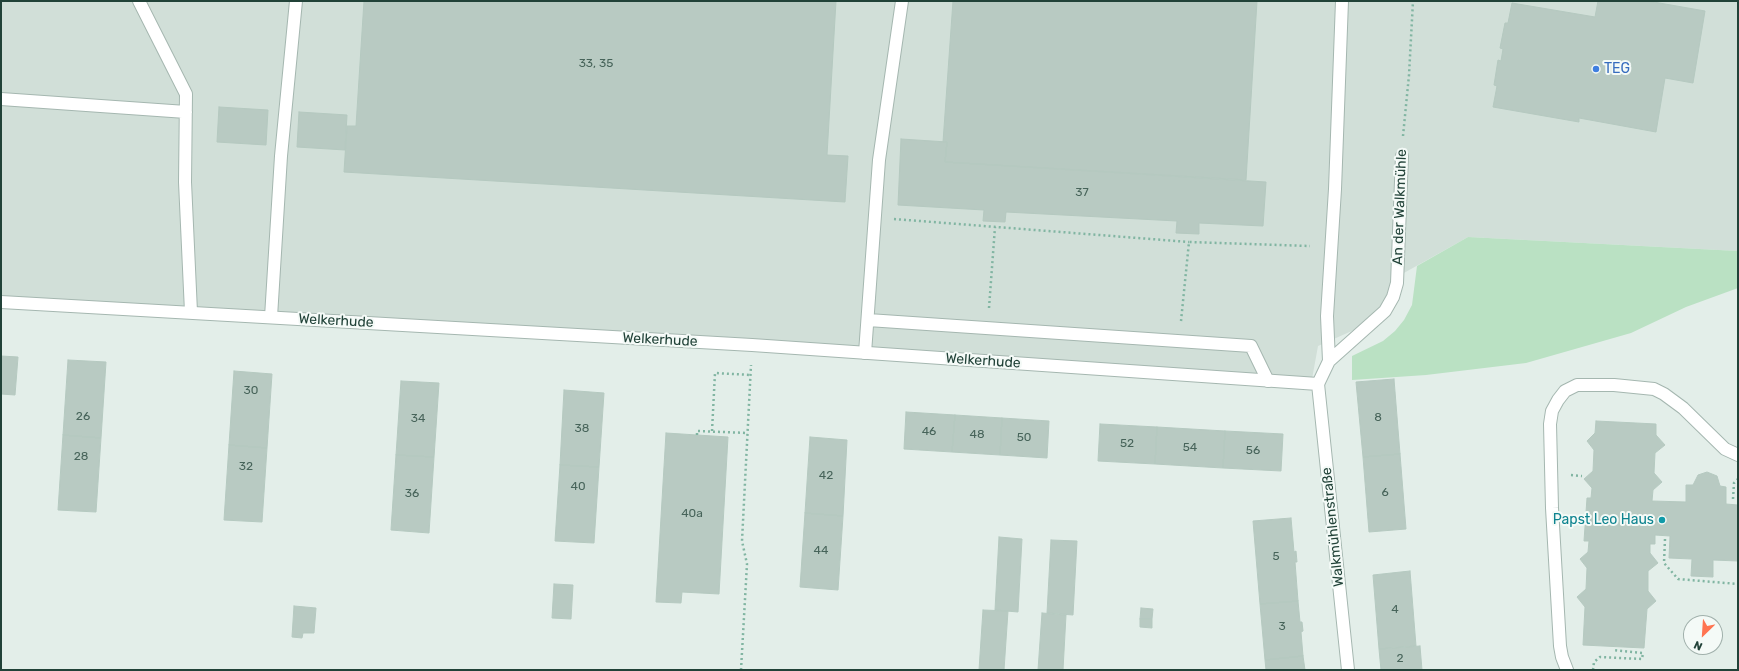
<!DOCTYPE html>
<html>
<head>
<meta charset="utf-8">
<style>
	body { margin:0 }
	#map { position:relative; width:1739px; height:671px; overflow:hidden; background:#e3eee9; font-family:Rubik,sans-serif }
	canvas { display:block }
	.frame { position:absolute; inset:0; border:2px solid #214238; pointer-events:none }
	.north { position:absolute; left:1683px; top:615px; width:40px; height:40px; box-sizing:border-box; background:#f4faf7; border:1px solid #a0b0ab; border-radius:50%; rotate:205deg; font-size:11px; font-weight:700; line-height:16px; text-align:center; color:#214238 }
	.north::after { content:''; display:block; margin:auto; width:14px; height:18px; background:#ff7451; clip-path:polygon(50% 0,100% 100%,50% 72%,0 100%) }
</style>
</head>
<body>
<div id="map">
<canvas width="1739" height="671"></canvas>
<div class="frame"></div>
<div class="north">N</div>
</div>
<script>
const c = document.querySelector('canvas').getContext('2d');
c.lineJoin = 'round';
function paint(path, color) {
  c.fillStyle = color;
  c.fill(path, 'evenodd');
}
function poly(rows) {
  const path = new Path2D();
  for (const r of rows) {
    path.moveTo(r[0], r[1]);
    for (let i = 2; i < r.length; i += 2) path.lineTo(r[i], r[i + 1]);
  }
  return path;
}
function trace(path, color, width, dash) {
  c.strokeStyle = color;
  c.lineWidth = width;
  c.lineCap = dash ? 'butt' : 'round';
  c.setLineDash(dash || []);
  c.stroke(path);
}
function label(font, color, halo, rows, align = 'center') {
  c.font = font + ' Rubik,sans-serif';
  c.lineWidth = 4;
  c.setLineDash([]);
  c.textBaseline = 'middle';
  c.strokeStyle = halo;
  c.fillStyle = color;
  for (const [text, x, y, turn = 0] of rows) {
    c.save();
    c.translate(x, y);
    c.rotate((+turn || 0) * Math.PI / 180);
    c.textAlign = isNaN(turn) ? turn : align;
    if (halo) c.strokeText(text, 0, 0);
    c.fillText(text, 0, 0);
    c.restore();
  }
}
paint(poly([
	[1,1,1738,1,1738,251,1468,237,1395,278,1382,310,1363,326,1318,346,1312,379,749,339,278,312,1,298]
]), '#d1dfd8');
paint(poly([
	[1468,237,1738,251,1738,288,1686,307,1631,333,1526,363,1426,375,1352,380,1352,356,1383,341,1395,331,1404,320,1412,305,1417,266]
]), '#bae1c3');
const building = poly([
	[364,1,836,1,827,155,848,156,845,202,344,172,347,126,356,126,364,1],
	[953,1,1257,1,1246,180,945,162,947,142,943,142,953,1],
	[1598,1,1648,1,1705,11,1693,83,1665,78,1656,132,1579,118,1579,122,1493,107,1497,86,1494,85,1498,60,1501,61,1503,49,1500,48,1505,23,1508,23,1512,3,1595,17,1598,1],
	[219,107,268,110,266,145,217,142,219,107],
	[299,112,347,115,345,150,297,147,299,112],
	[901,139,947,142,945,162,1266,182,1263,226,1199,223,1199,234,1176,233,1177,221,1006,212,1005,222,983,221,984,210,898,205,901,139],
	[1,356,18,357,15,395,1,394,1,356],
	[68,360,106,362,101,438,63,435,68,360],
	[234,371,272,374,267,448,229,445,234,371],
	[1394,379,1400,454,1363,457,1356,382,1394,379],
	[401,381,439,383,434,457,396,455,401,381],
	[564,390,604,393,599,467,560,465,564,390],
	[906,412,955,415,952,452,904,449,906,412],
	[955,415,1002,418,1000,455,952,452,955,415],
	[1002,418,1049,421,1047,458,1000,455,1002,418],
	[1596,421,1656,424,1656,435,1665,445,1655,453,1654,473,1662,482,1653,490,1652,501,1686,502,1686,485,1693,485,1698,475,1707,472,1717,476,1720,486,1726,487,1726,504,1738,505,1738,561,1713,560,1713,577,1691,576,1692,559,1669,558,1670,536,1655,535,1655,544,1650,544,1650,553,1658,563,1648,571,1648,591,1656,601,1647,609,1644,648,1583,645,1585,607,1577,597,1586,589,1587,568,1580,559,1588,552,1589,541,1584,541,1587,498,1591,498,1592,488,1584,479,1593,471,1594,450,1587,441,1595,433,1596,421],
	[1100,424,1157,427,1155,464,1098,461,1100,424],
	[1157,427,1225,431,1223,468,1155,464,1157,427],
	[1225,431,1283,434,1281,471,1223,468,1225,431],
	[666,433,728,437,719,594,682,592,681,603,656,602,666,433],
	[63,435,101,438,96,512,58,510,63,435],
	[810,437,847,440,843,516,805,513,810,437],
	[229,445,267,448,262,522,224,520,229,445],
	[1400,454,1406,529,1369,532,1363,457,1400,454],
	[396,455,434,457,429,533,391,530,396,455],
	[560,465,599,467,594,543,555,541,560,465],
	[805,513,843,516,838,590,800,587,805,513],
	[1291,518,1294,552,1296,551,1297,562,1295,562,1298,601,1260,604,1253,521,1291,518],
	[999,537,1022,539,1018,612,995,610,999,537],
	[1051,540,1077,541,1073,615,1047,613,1051,540],
	[1410,571,1416,646,1379,649,1373,575,1410,571],
	[554,584,573,585,571,619,552,618,554,584],
	[1298,601,1300,622,1302,622,1303,631,1301,632,1303,656,1265,660,1260,604,1298,601],
	[294,606,316,608,314,633,303,633,302,638,292,637,294,606],
	[1141,608,1153,609,1152,619,1140,619,1141,608],
	[983,610,1008,611,1004,670,979,670,983,610],
	[1042,613,1066,615,1063,670,1038,670,1042,613],
	[1140,619,1152,619,1152,628,1140,627,1140,619],
	[1420,646,1422,670,1381,670,1379,649,1420,646],
	[1303,656,1305,670,1266,670,1265,660,1303,656]
]);
paint(building, '#b8cac2');
trace(building, '#b5c9c0', 1);
const lane = poly([
	[139,1,186,94,185,182,191,312],
	[1,99,186,112],
	[271,317,281,156,296,1],
	[868,320,1251,346,1268,381],
	[865,353,879,160,902,1],
	[1329,361,1327,316,1335,189,1342,1],
	[1318,384,1329,361,1385,311,1393,297,1397,283,1402,156],
	[1567,670,1562,657,1560,646,1552,508,1550,424,1552,411,1558,400,1565,391,1577,385,1614,385,1654,389,1664,394,1683,408,1725,449,1738,455]
]);
const street = poly([
	[1,302,752,345,1318,384,1348,670]
]);
trace(lane, '#a5b7b0', 14);
trace(street, '#a5b7b0', 14);
trace(poly([
	[1403,136,1409,75,1413,1],
	[894,219,1189,242],
	[989,308,995,227],
	[1181,321,1189,242,1310,246],
	[712,431,715,373,751,375],
	[697,435,697,431,748,433],
	[1571,475,1582,476],
	[1733,499,1734,483,1738,479],
	[1665,539,1664,563,1678,579,1738,584],
	[741,670,747,564,742,541,751,365],
	[1593,670,1594,662,1600,657,1642,659,1643,653,1613,650]
]), '#81b5a2', 2.5, [2, 3]);
trace(lane, '#fff', 12);
trace(street, '#fff', 12);
for (const [x, y, r, color] of [
	[1596,69,4,"#3f7fe0"],
	[1662,520,4,"#0f9aa8"]
]) {
  const dot = new Path2D();
  dot.arc(x, y, r, 0, 2 * Math.PI);
  c.fillStyle = color;
  c.fill(dot);
  trace(dot, '#f4faf7', 1.5);
}
label('12px', '#47645a', null, [
	["33, 35",596,64],
	["37",1082,193],
	["30",251,391],
	["26",83,417],
	["8",1378,418],
	["34",418,419],
	["38",582,429],
	["46",929,432],
	["48",977,435],
	["50",1024,438],
	["52",1127,444],
	["54",1190,448],
	["56",1253,451],
	["28",81,457],
	["32",246,467],
	["42",826,476],
	["40",578,487],
	["6",1385,493],
	["36",412,494],
	["40a",692,514],
	["44",821,551],
	["5",1276,557],
	["4",1395,610],
	["3",1282,627],
	["2",1400,659]
]);
label('14px', '#366cbe', '#f4faf7', [
	["TEG",1604,69]
], 'left');
label('14px', '#214238', '#f4faf7', [
	["An der Walkmühle",1400,207,-88],
	["Welkerhude",336,321,3],
	["Welkerhude",660,340,3],
	["Welkerhude",983,361,4],
	["Walkmühlenstraße",1333,527,-96]
]);
label('14px', '#0d838f', '#f4faf7', [
	["Papst Leo Haus",1654,520]
], 'right');
</script>
</body>
</html>
